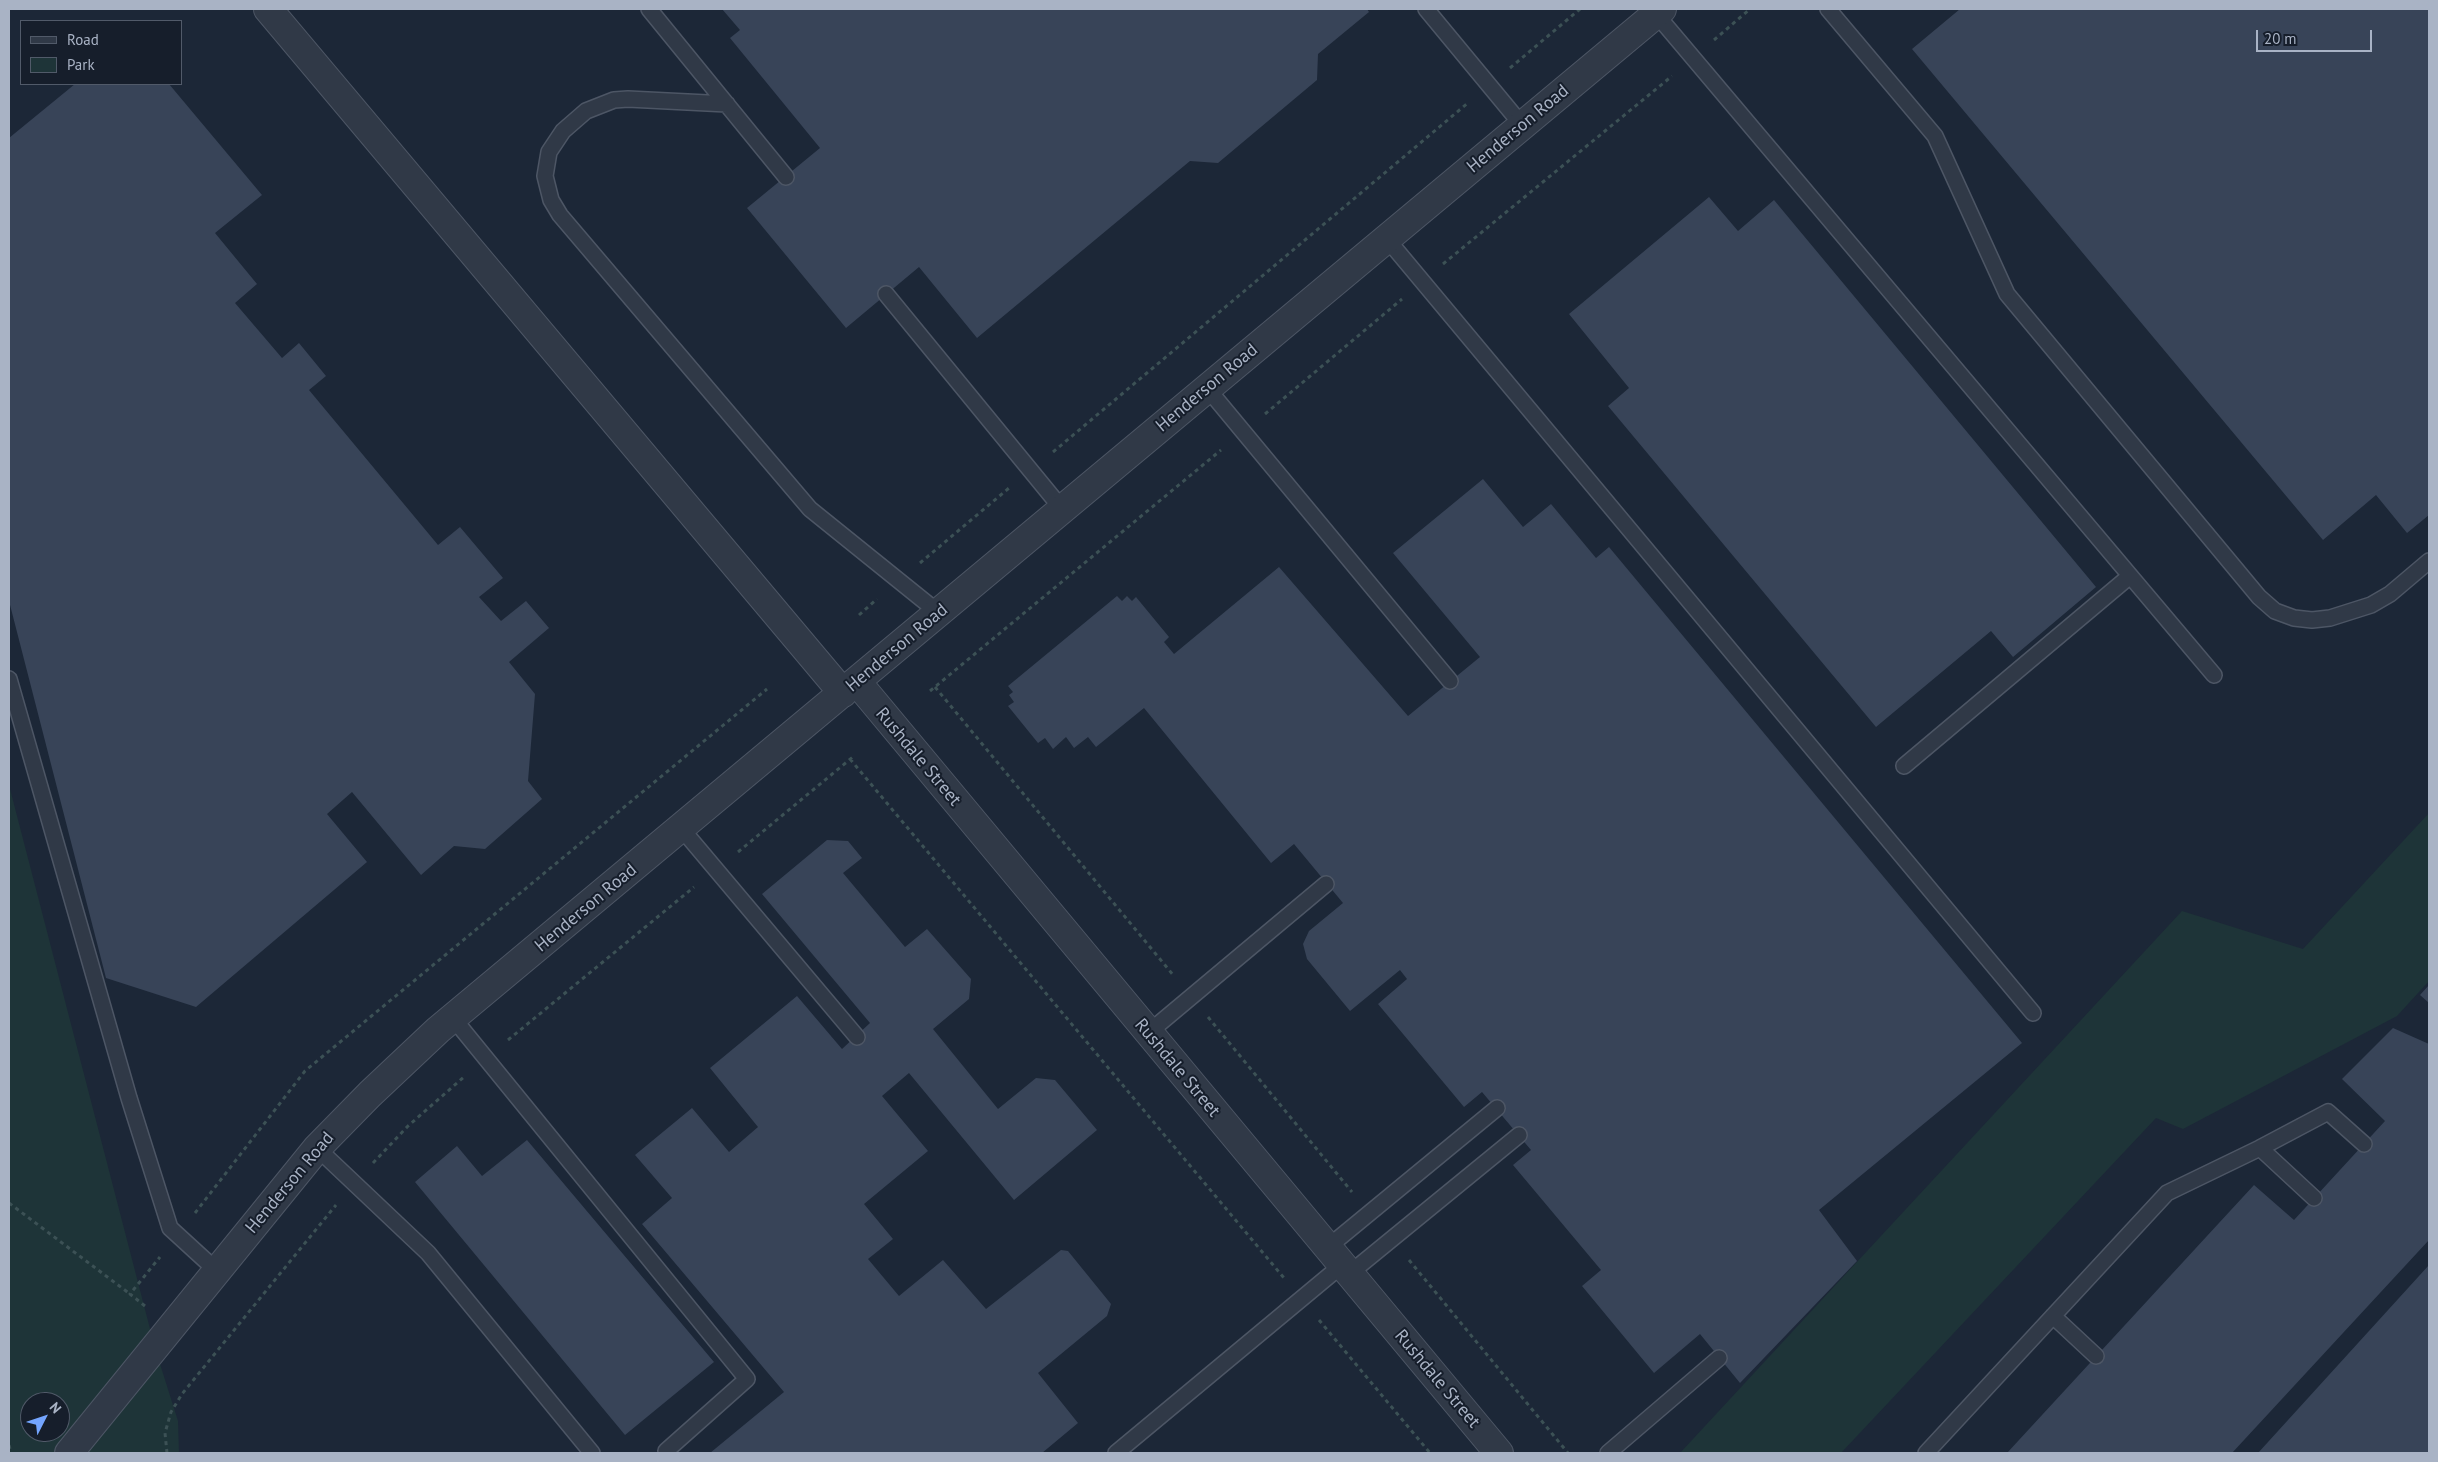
<!DOCTYPE html>
<html>
<head>
<meta charset="utf-8">
<style>
	body { margin:0 }
	#map { position:relative; width:2438px; height:1462px; overflow:hidden; background:#1c2737; font-family:"PT Sans",sans-serif }
	canvas { display:block }
	.frame { position:absolute; inset:0; border:10px solid #a9b3c5; pointer-events:none }
	.legend { position:absolute; left:20px; top:20px; width:162px; height:65px; box-sizing:border-box; background:#161e2b; border:1px solid #515a69; margin:0; padding:6px 9px; list-style:none; font-size:15px; color:#a9b3c5 }
	.legend li { display:flex; align-items:center; gap:10px; height:25px }
	.legend b { width:25px; border:1px solid #515a69 }
	.north { position:absolute; left:20px; top:1392px; width:50px; height:50px; box-sizing:border-box; background:#161e2b; border:1px solid #515a69; border-radius:50%; rotate:49deg; font-size:14px; font-weight:700; line-height:20px; text-align:center; color:#a9b3c5 }
	.north::after { content:''; display:block; margin:auto; width:18px; height:22px; background:#74a5ff; clip-path:polygon(50% 0,100% 100%,50% 72%,0 100%) }
	.scale { position:absolute; left:2256px; top:30px; width:116px; height:22px; box-sizing:border-box; border:2px solid #a9b3c5; border-top:0; padding-left:6px; font-size:15px; line-height:18px; white-space:nowrap; color:#a9b3c5; -webkit-text-stroke:4px #161e2b; paint-order:stroke }
</style>
</head>
<body>
<div id="map">
<canvas width="2438" height="1462"></canvas>
<div class="frame"></div>
<ul class="legend">
<li><b style="height:6px;background:#303947"></b>Road</li>
<li><b style="height:14px;background:#1e3438"></b>Park</li>
</ul>
<div class="north">N</div>
<div class="scale">20 m</div>
</div>
<script>
const c = document.querySelector('canvas').getContext('2d');
c.lineJoin = 'round';
function paint(path, color) {
  c.fillStyle = color;
  c.fill(path, 'evenodd');
}
function poly(rows) {
  const path = new Path2D();
  for (const r of rows) {
    path.moveTo(r[0], r[1]);
    for (let i = 2; i < r.length; i += 2) path.lineTo(r[i], r[i + 1]);
  }
  return path;
}
function trace(path, color, width, dash) {
  c.strokeStyle = color;
  c.lineWidth = width;
  c.lineCap = dash ? 'butt' : 'round';
  c.setLineDash(dash || []);
  c.stroke(path);
}
function label(font, color, halo, rows, align = 'center') {
  c.font = font + ' "PT Sans",sans-serif';
  c.lineWidth = 4;
  c.setLineDash([]);
  c.textBaseline = 'middle';
  c.strokeStyle = halo;
  c.fillStyle = color;
  for (const [text, x, y, turn = 0] of rows) {
    c.save();
    c.translate(x, y);
    c.rotate((+turn || 0) * Math.PI / 180);
    c.textAlign = isNaN(turn) ? turn : align;
    if (halo) c.strokeText(text, 0, 0);
    c.fillText(text, 0, 0);
    c.restore();
  }
}
paint(poly([
	[9,785,155,1348,178,1421,179,1453,9,1453],
	[30,1402,60,1402,60,1432,30,1432],
	[2429,813,2429,981,2397,1016,2183,1129,2156,1118,1841,1453,1680,1453,2182,911,2303,949]
]), '#1e3438');
paint(poly([
	[722,9,1367,9,1369,12,1318,54,1317,80,1218,163,1190,161,977,338,919,267,846,328,747,208,820,148,730,38,740,30],
	[1960,9,2429,9,2429,515,2407,533,2376,495,2323,540,1912,49],
	[75,84,169,84,262,195,215,233,257,284,235,303,282,358,299,343,326,376,309,390,438,545,460,527,503,578,479,597,501,621,526,601,549,628,509,662,535,694,528,781,542,799,485,849,454,846,421,875,352,792,327,814,367,862,196,1007,106,978,9,601,9,138],
	[1709,197,1738,231,1774,200,2096,587,2013,657,1991,631,1876,727,1608,406,1629,388,1569,314],
	[1483,479,1523,527,1551,504,1596,558,1609,547,2022,1043,1819,1210,1857,1261,1740,1383,1700,1334,1654,1373,1582,1286,1601,1270,1513,1165,1531,1150,1482,1092,1464,1107,1378,1004,1407,979,1400,970,1350,1011,1307,959,1303,944,1309,931,1343,903,1294,844,1271,863,1144,708,1096,747,1088,737,1074,748,1066,737,1053,749,1045,738,1038,743,1008,706,1014,702,1009,695,1013,692,1008,686,1117,596,1122,601,1127,596,1132,601,1136,597,1169,637,1164,642,1174,654,1279,567,1408,716,1480,657,1393,553],
	[827,840,848,841,862,858,843,873,905,947,927,929,971,979,969,999,933,1029,998,1109,1036,1078,1055,1080,1097,1130,1014,1200,909,1073,882,1096,928,1151,864,1204,893,1239,868,1259,899,1296,943,1260,986,1309,1061,1250,1068,1251,1111,1304,1107,1316,1038,1373,1078,1423,1042,1453,710,1453,784,1392,642,1224,672,1198,635,1155,692,1108,729,1152,758,1127,710,1068,797,996,842,1049,870,1023,762,894],
	[2429,985,2429,1003,2420,995],
	[2393,1028,2429,1044,2429,1240,2232,1453,2007,1453,2254,1185,2294,1220,2385,1121,2342,1079],
	[527,1140,714,1362,625,1435,415,1182,457,1146,482,1176],
	[2429,1265,2429,1453,2258,1453]
]), '#384458');
const lane = poly([
	[649,9,786,177],
	[1426,9,1522,125],
	[1828,9,1935,136,2007,294,2259,597,2275,611,2294,618,2312,620,2330,618,2371,605,2390,594,2429,561],
	[1656,14,2214,675],
	[727,104,628,99,614,100,586,111,563,131,549,152,545,176,551,200,560,215,810,509,939,613],
	[1387,239,2033,1013],
	[886,294,1063,510],
	[1207,388,1450,681],
	[9,679,129,1098,170,1228,217,1271],
	[1904,766,2130,576],
	[681,828,857,1037],
	[453,1018,747,1379,666,1451],
	[1148,1033,1326,884],
	[317,1148,428,1253,592,1453],
	[2260,1148,2328,1112,2364,1144],
	[1327,1248,1497,1108],
	[1349,1274,1519,1135],
	[2053,1316,2096,1356],
	[1116,1453,1342,1265],
	[1608,1453,1719,1358],
	[1926,1453,2167,1193,2260,1148,2314,1198]
]);
const street = poly([
	[268,9,843,693],
	[857,682,1499,1453],
	[69,1453,317,1148,370,1094,438,1030,1662,9]
]);
trace(lane, '#4d5665', 18);
trace(street, '#4d5665', 30);
trace(poly([
	[1714,40,1750,9],
	[1510,68,1580,9],
	[1443,264,1672,76],
	[1265,414,1402,299],
	[1053,452,1469,102],
	[920,563,1009,488],
	[859,615,877,599],
	[935,687,1174,976],
	[930,691,1221,450],
	[850,759,1284,1278],
	[738,852,854,756],
	[1208,1017,1352,1192],
	[508,1040,694,887],
	[373,1163,408,1126,465,1076],
	[9,1203,130,1294],
	[195,1213,305,1071,767,689],
	[1409,1260,1568,1453],
	[145,1306,130,1294,160,1257],
	[1319,1320,1430,1453],
	[9,1445,11,1453],
	[167,1453,165,1433,171,1412,182,1394,336,1205]
]), '#3c5155', 3, [4, 4]);
trace(lane, '#303947', 15);
trace(street, '#303947', 28);
label('18px', '#a9b3c5', '#161e2b', [
	["Henderson Road",1518,129,-40],
	["Henderson Road",1207,388,-40],
	["Henderson Road",897,648,-40],
	["Rushdale Street",918,757,50],
	["Henderson Road",586,908,-40],
	["Rushdale Street",1177,1068,50],
	["Henderson Road",290,1183,-50],
	["Rushdale Street",1437,1379,50]
]);
</script>
</body>
</html>
